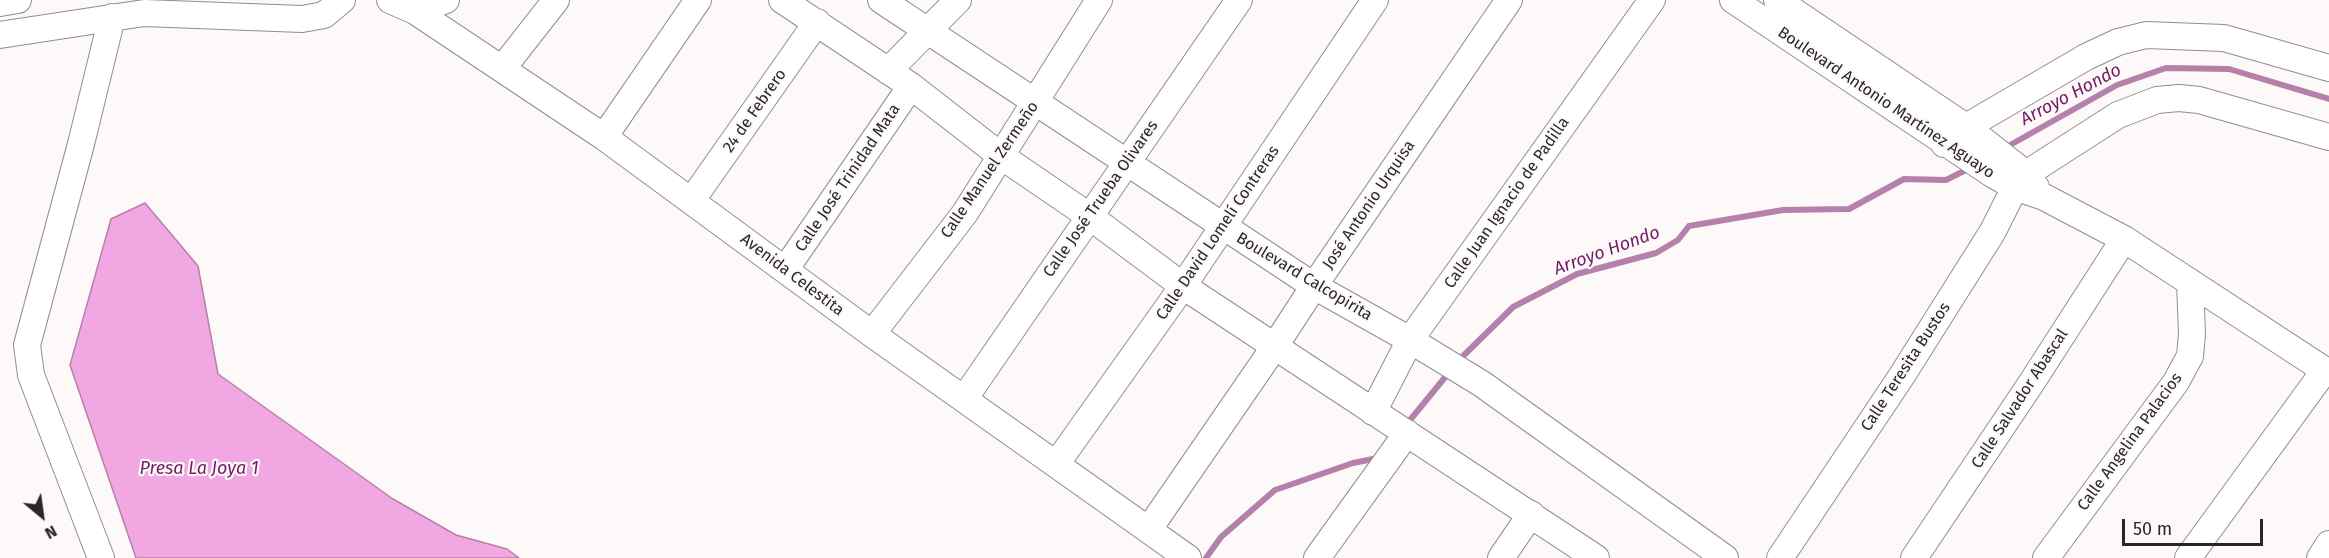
<!DOCTYPE html>
<html>
<head>
<meta charset="utf-8">
<style>
	body { margin:0 }
	#map { position:relative; width:2329px; height:558px; overflow:hidden; background:#fdf9f8; font-family:"Fira Sans",sans-serif }
	canvas { display:block }
	.north { position:absolute; left:12px; top:486px; width:60px; height:60px; -webkit-text-stroke:4px #fdf9f8; paint-order:stroke; rotate:151deg; font-size:16px; font-weight:700; line-height:24px; text-align:center; color:#292827 }
	.north::after { content:''; display:block; margin:auto; width:21px; height:27px; background:#292827; clip-path:polygon(50% 0,100% 100%,50% 72%,0 100%) }
	.scale { position:absolute; left:2122px; top:519px; width:141px; height:27px; box-sizing:border-box; border:3px solid #292827; border-top:0; padding-left:8px; font-size:18px; line-height:21px; white-space:nowrap; color:#292827; -webkit-text-stroke:4px #fdf9f8; paint-order:stroke }
</style>
</head>
<body>
<div id="map">
<canvas width="2329" height="558"></canvas>
<div class="north">N</div>
<div class="scale">50 m</div>
</div>
<script>
const c = document.querySelector('canvas').getContext('2d');
c.lineJoin = 'round';
function paint(path, color) {
  c.fillStyle = color;
  c.fill(path, 'evenodd');
}
function poly(rows) {
  const path = new Path2D();
  for (const r of rows) {
    path.moveTo(r[0], r[1]);
    for (let i = 2; i < r.length; i += 2) path.lineTo(r[i], r[i + 1]);
  }
  return path;
}
function trace(path, color, width, dash) {
  c.strokeStyle = color;
  c.lineWidth = width;
  c.lineCap = dash ? 'butt' : 'round';
  c.setLineDash(dash || []);
  c.stroke(path);
}
function label(font, color, halo, rows, align = 'center') {
  c.font = font + ' "Fira Sans",sans-serif';
  c.lineWidth = 4.5;
  c.setLineDash([]);
  c.textBaseline = 'middle';
  c.strokeStyle = halo;
  c.fillStyle = color;
  for (const [text, x, y, turn = 0] of rows) {
    c.save();
    c.translate(x, y);
    c.rotate((+turn || 0) * Math.PI / 180);
    c.textAlign = isNaN(turn) ? turn : align;
    if (halo) c.strokeText(text, 0, 0);
    c.fillText(text, 0, 0);
    c.restore();
  }
}
const water = poly([
	[145,203,198,266,218,374,393,499,456,535,507,549,519,558,136,558,70,365,111,219,145,203]
]);
paint(water, '#f1a7e2');
trace(water, '#b581aa', 1.5);
trace(poly([
	[2003,149,2117,85,2166,68,2229,69,2329,99],
	[1457,362,1513,307,1577,274,1656,253,1678,240,1689,226,1783,210,1849,209,1904,179,1946,180,1970,168],
	[1406,425,1451,370],
	[1206,558,1221,537,1275,490,1353,463,1378,458]
]), '#b581aa', 6);
const minor = poly([
	[390,0,415,11,604,137,872,334,1188,558],
	[782,0,911,86,1001,156,1089,216,1183,286,1596,558],
	[881,0,1314,286,1410,340,1482,384,1725,558],
	[1733,0,1992,174,2015,187,2044,197,2124,239,2329,373],
	[1777,0,1966,127,2026,174,2036,187],
	[0,3,18,0],
	[415,11,446,0],
	[0,35,144,13,302,19,324,15,342,0],
	[502,69,556,0],
	[888,71,958,0],
	[604,137,698,0],
	[1944,144,1966,127,2086,57,2118,42,2146,35,2224,38,2329,68],
	[692,200,817,22],
	[785,270,911,86],
	[872,334,965,213,1099,0],
	[964,399,1239,0],
	[1373,412,1410,340,1652,0],
	[1057,463,1183,286,1375,0],
	[1149,529,1275,346,1314,286,1509,0],
	[101,558,31,375,27,345,81,144,112,17],
	[1317,558,1407,433],
	[1501,558,1531,514],
	[1780,558,1901,377,1993,231,2015,187,2026,174,2118,115,2157,100,2179,98,2199,100,2329,137],
	[1914,558,2032,382,2124,239],
	[2046,558,2176,382,2190,356,2192,334,2190,282],
	[2188,558,2325,370],
	[2320,558,2329,544]
]);
trace(minor, '#928e8d', 28);
trace(minor, '#fff', 26);
label('16px', '#292827', '#fdf9f8', [
	["Boulevard Antonio Martínez Aguayo",1886,103,34],
	["24 de Febrero",755,111,-55],
	["Calle Manuel Zermeño",990,170,-56],
	["Calle José Trinidad Mata",848,178,-56],
	["Calle José Trueba Olivares",1101,199,-55],
	["Calle Juan Ignacio de Padilla",1507,203,-55],
	["José Antonio Urquisa",1369,205,-56],
	["Calle David Lomelí Contreras",1218,233,-56],
	["Avenida Celestita",792,275,37],
	["Boulevard Calcopirita",1304,277,31],
	["Calle Teresita Bustos",1906,367,-57],
	["Calle Salvador Abascal",2020,399,-57],
	["Calle Angelina Palacios",2130,442,-54]
]);
label('italic 18px', '#711d66', '#fdf9f8', [
	["Arroyo Hondo",2071,95,-28],
	["Arroyo Hondo",1607,251,-20],
	["Presa La Joya 1",199,469]
]);
</script>
</body>
</html>
